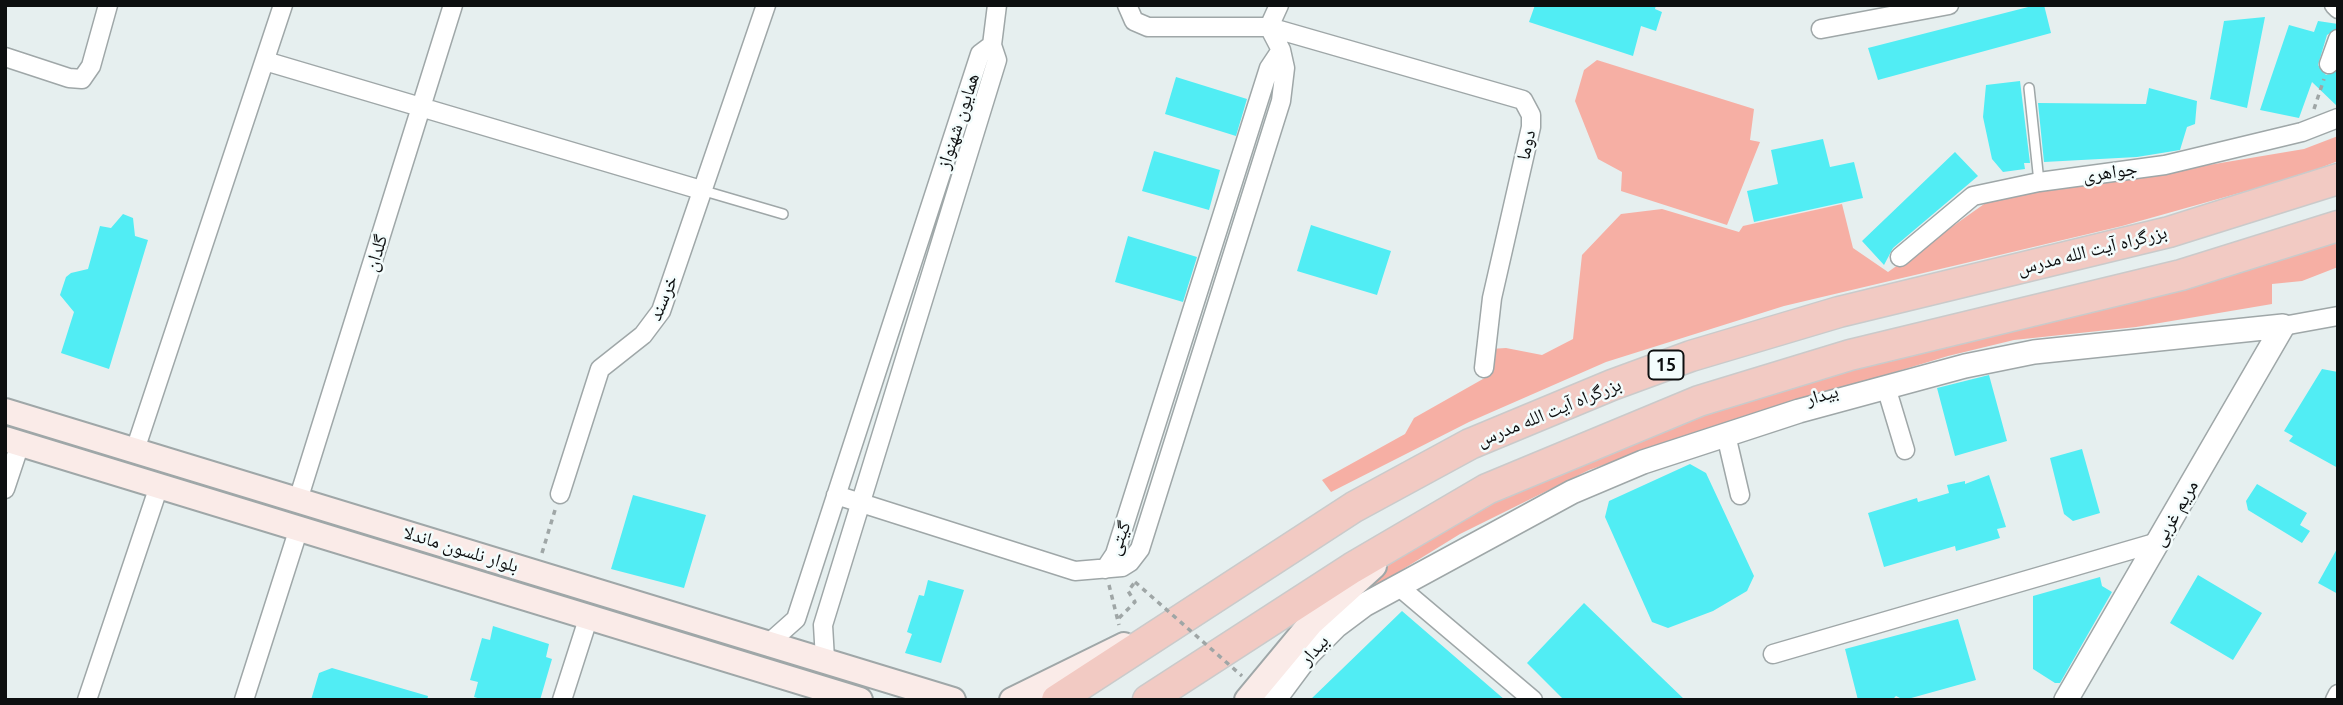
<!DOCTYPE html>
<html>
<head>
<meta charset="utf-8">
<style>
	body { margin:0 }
	#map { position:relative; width:2343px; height:705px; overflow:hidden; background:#e6efef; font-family:Ubuntu,sans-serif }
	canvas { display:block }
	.frame { position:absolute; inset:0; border:7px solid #0d0f10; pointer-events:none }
</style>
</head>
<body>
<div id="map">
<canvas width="2343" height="705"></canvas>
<div class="frame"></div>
</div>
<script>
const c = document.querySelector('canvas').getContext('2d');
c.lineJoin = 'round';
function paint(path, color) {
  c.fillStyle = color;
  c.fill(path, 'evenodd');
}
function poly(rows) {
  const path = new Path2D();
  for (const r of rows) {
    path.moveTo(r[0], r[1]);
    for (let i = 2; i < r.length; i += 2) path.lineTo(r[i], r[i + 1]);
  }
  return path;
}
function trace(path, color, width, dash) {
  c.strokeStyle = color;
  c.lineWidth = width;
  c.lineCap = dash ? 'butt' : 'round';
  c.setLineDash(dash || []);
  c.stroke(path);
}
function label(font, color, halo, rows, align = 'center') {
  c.font = font + ' Ubuntu,"Noto Naskh Arabic",sans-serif';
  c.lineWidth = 5;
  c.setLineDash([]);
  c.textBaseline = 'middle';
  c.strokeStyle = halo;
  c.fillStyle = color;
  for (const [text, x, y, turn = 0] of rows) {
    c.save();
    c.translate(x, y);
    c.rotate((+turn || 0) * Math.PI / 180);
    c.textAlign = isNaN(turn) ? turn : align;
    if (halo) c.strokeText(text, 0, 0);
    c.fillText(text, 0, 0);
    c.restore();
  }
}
paint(poly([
	[1597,60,1754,109,1750,140,1760,142,1727,225,1621,191,1622,172,1598,159,1575,101,1584,70],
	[2338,136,2338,161,2300,176,2122,226,1784,306,1606,362,1469,422,1331,492,1322,480,1405,434,1414,418,1490,375,1490,349,1506,348,1542,355,1573,339,1582,255,1621,214,1662,209,1739,232,1743,226,1842,204,1853,248,1888,272,1987,202,2069,182,2149,175,2304,149],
	[2338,234,2338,267,2302,281,2272,284,2272,304,2136,327,2014,340,1948,356,1707,429,1589,470,1460,534,1345,605,1384,568,1473,513,1567,464,1709,407]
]), '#f6afa4');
paint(poly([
	[1535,5,1656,5,1655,9,1662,12,1656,31,1641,26,1633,56,1529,22],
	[2036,5,2044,5,2051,33,1878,80,1868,48],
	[2265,17,2247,108,2210,99,2224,21],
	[2318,21,2338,24,2338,28,2327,35,2318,65,2326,75,2338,71,2338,107,2312,82,2299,118,2260,110,2289,25,2314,32],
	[1176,77,1247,99,1236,136,1165,114],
	[2020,81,2030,163,2024,163,2025,169,2003,172,1992,159,1983,117,1986,85],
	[2149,88,2197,101,2195,124,2187,127,2180,150,2137,157,2044,162,2038,103,2146,104],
	[1823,139,1830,167,1854,162,1863,198,1754,222,1747,191,1778,184,1771,150],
	[1154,151,1220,170,1209,210,1142,191],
	[1955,152,1978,176,1893,248,1884,265,1862,241],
	[123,214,133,218,135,236,148,240,109,369,61,353,74,312,60,295,66,277,71,273,88,269,100,226,111,228],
	[1311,225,1391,251,1377,295,1297,271],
	[1128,236,1197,257,1183,302,1115,282],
	[2322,369,2338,372,2338,468,2289,441,2293,436,2284,431],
	[1989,375,2007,441,1955,456,1937,388],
	[2082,449,2100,513,2073,521,2064,514,2050,458],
	[1690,464,1706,473,1754,576,1747,591,1713,611,1668,628,1652,622,1605,517,1609,501],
	[1989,475,2006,527,1997,529,2000,538,1956,551,1955,546,1884,567,1868,513,1917,498,1918,502,1949,493,1947,485,1965,481,1965,484],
	[2257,484,2307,513,2300,525,2310,531,2302,543,2248,510,2246,501],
	[633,495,706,515,684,588,611,569],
	[2338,547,2338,594,2318,583],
	[2198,575,2262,613,2233,660,2170,623],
	[2100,577,2102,586,2112,592,2060,683,2055,683,2033,669,2033,596],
	[928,580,964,590,941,663,905,653,912,634,907,632,919,595,924,596],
	[1584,603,1685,700,1564,700,1527,663],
	[1402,611,1505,700,1310,700],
	[1958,619,1976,680,1904,700,1896,696,1892,700,1858,700,1845,649],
	[493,626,549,644,546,657,552,659,540,700,484,700,474,697,478,682,470,680,482,638,490,640],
	[332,668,428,696,427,700,311,700,319,673]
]), '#51edf4');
const service = poly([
	[2029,88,2039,182],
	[701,190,783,214]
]);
const minor = poly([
	[1127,5,1134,21,1148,27,1269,27,1523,100,1531,115,1531,127,1492,298,1484,368],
	[2334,5,2338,9],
	[1269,27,1279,5],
	[1821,29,1949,5],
	[992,45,997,5],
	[5,57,69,78,82,79,91,66,108,5],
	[265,61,701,190],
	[2329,64,2338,39],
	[1900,257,1973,196,2039,182,2165,165,2302,132,2338,118],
	[2283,326,2338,316],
	[1886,387,1905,450],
	[1726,435,1740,495],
	[135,450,283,5],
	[5,489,20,444],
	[560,494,600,369,643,335,661,311,766,5],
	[836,495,1075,571,1122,567,1130,562,1140,549,1281,101,1285,68,1281,50,1269,27],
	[298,500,453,5],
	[1105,569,1115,554,1269,68,1281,50],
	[1397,585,1533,700],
	[769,643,796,619,980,54,992,45],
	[1773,654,2158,542],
	[825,659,823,625,997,60,992,45],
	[87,700,159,486],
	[244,700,299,528],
	[562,700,589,616],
	[2335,700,2338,694]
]);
const tertiary = poly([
	[1274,700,1309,653,1336,626,1364,605,1572,492,1643,462,1799,411,1965,366,2034,352,2283,326],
	[2066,700,2283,326]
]);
const secondary = poly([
	[5,411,953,700],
	[5,439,860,700],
	[1012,700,1124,645],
	[1247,700,1311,623,1374,566]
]);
const trunk = poly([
	[1057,700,1354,507,1470,444,1612,385,1691,356,1839,312,2169,232,2338,179],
	[1148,700,1352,568,1487,489,1699,401,1850,355,2181,275,2338,226]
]);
trace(service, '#9fa7a8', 12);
trace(minor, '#9fa7a8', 21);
trace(tertiary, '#9fa7a8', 26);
trace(secondary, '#9fa7a8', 28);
trace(trunk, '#cacaca', 33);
trace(poly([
	[2314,109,2324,79],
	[542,553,555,510],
	[1109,585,1119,625],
	[1119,618,1135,602,1128,591,1135,582]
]), '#9fa6a6', 3.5, [5, 5]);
trace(service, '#fff', 9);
trace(minor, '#fff', 18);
trace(tertiary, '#fff', 23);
trace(secondary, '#faebe8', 24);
trace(trunk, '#f2cac3', 30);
trace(poly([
	[1135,582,1242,676]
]), '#9fa6a6', 3.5, [5, 5]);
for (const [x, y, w] of [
	[1666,365,35]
]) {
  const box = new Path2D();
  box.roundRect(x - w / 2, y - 14.5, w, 29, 5);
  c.fillStyle = '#f3fcfc';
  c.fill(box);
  trace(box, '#0d0f10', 2);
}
label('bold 18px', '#0d0f10', null, [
	["15",1666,365]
]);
label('19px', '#0d0f10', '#f3fcfc', [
	["همایون شهنواز",958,121,-72],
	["دوما",1526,145,-78],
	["جواهری",2110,172,-8],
	["بزرگراه آیت الله مدرس",2092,250,-14],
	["گلدان",376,253,-73],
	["خرسند",663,298,-67],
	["بیدار",1822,395,-16],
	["بزرگراه آیت الله مدرس",1549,412,-22],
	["مریم غربی",2175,513,-60],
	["گیتی",1119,538,-69],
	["بلوار نلسون ماندلا",461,549,17],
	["بیدار",1314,650,-48]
]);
</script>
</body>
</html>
